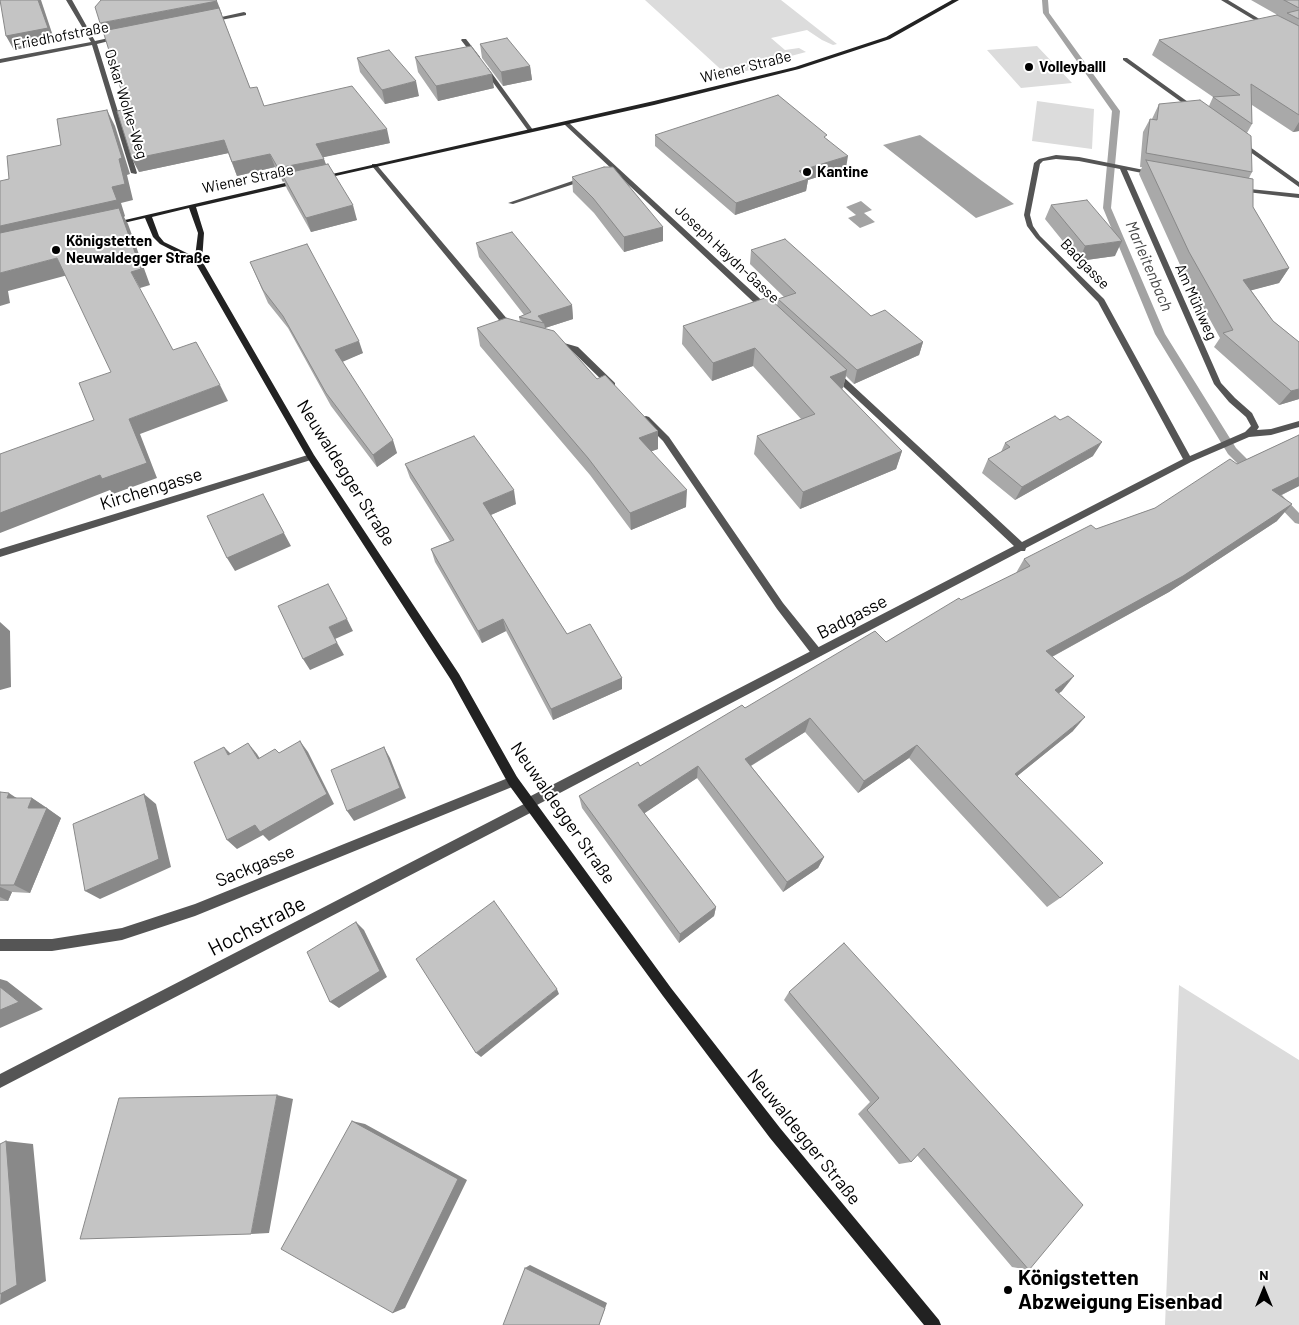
<!DOCTYPE html>
<html>
<head>
<meta charset="utf-8">
<style>
	body { margin:0 }
	#map { position:relative; width:1299px; height:1325px; overflow:hidden; background:#fff; font-family:Barlow,sans-serif }
	canvas { display:block }
	.north { position:absolute; left:1239px; top:1265px; width:50px; height:50px; -webkit-text-stroke:4px #fff; paint-order:stroke; rotate:0deg; font-size:14px; font-weight:700; line-height:20px; text-align:center; color:#000 }
	.north::after { content:''; display:block; margin:auto; width:18px; height:22px; background:#000; clip-path:polygon(50% 0,100% 100%,50% 72%,0 100%) }
</style>
</head>
<body>
<div id="map">
<canvas width="1299" height="1325"></canvas>
<div class="north">N</div>
</div>
<script>
const c = document.querySelector('canvas').getContext('2d');
c.lineJoin = 'round';
function paint(path, color) {
  c.fillStyle = color;
  c.fill(path, 'evenodd');
}
function poly(rows) {
  const path = new Path2D();
  for (const r of rows) {
    path.moveTo(r[0], r[1]);
    for (let i = 2; i < r.length; i += 2) path.lineTo(r[i], r[i + 1]);
  }
  return path;
}
function trace(path, color, width, dash) {
  c.strokeStyle = color;
  c.lineWidth = width;
  c.lineCap = dash ? 'butt' : 'round';
  c.setLineDash(dash || []);
  c.stroke(path);
}
function label(font, color, halo, rows, align = 'center') {
  c.font = font + ' Barlow,sans-serif';
  c.lineWidth = 4;
  c.setLineDash([]);
  c.textBaseline = 'middle';
  c.strokeStyle = halo;
  c.fillStyle = color;
  for (const [text, x, y, turn = 0] of rows) {
    c.save();
    c.translate(x, y);
    c.rotate((+turn || 0) * Math.PI / 180);
    c.textAlign = isNaN(turn) ? turn : align;
    if (halo) c.strokeText(text, 0, 0);
    c.fillText(text, 0, 0);
    c.restore();
  }
}
paint(poly([
	[645,0,781,0,837,44,833,45,822,40,807,30,771,38,785,50,799,48,806,52,757,65,757,68,728,76],
	[1037,46,1072,83,1021,88,987,50],
	[1037,101,1094,109,1092,149,1032,141],
	[1179,985,1299,1060,1299,1325,1165,1325]
]), '#dcdcdc');
paint(poly([
	[920,135,982,181,1014,204,976,218,883,145],
	[861,201,872,210,864,213,875,222,860,228,848,218,856,215,846,207]
]), '#a3a3a3');
paint(poly([
	[1042,0,1048,0,1049,13,1120,111,1111,208,1165,334,1236,448,1258,470,1259,473,1258,476,1250,476,1228,454,1155,334,1103,208,1112,111,1043,13,1042,0],
	[1276,492,1280,493,1299,513,1299,524,1295,523,1272,499,1271,496,1272,493,1276,492]
]), '#a3a3a3');
paint(poly([
	[372,164,376,164,514,327,514,331,508,331,372,166,372,164],
	[584,177,587,179,586,180,513,204,508,203,584,177],
	[557,341,578,347,615,383,615,387,609,387,572,351,554,346,553,344,557,341],
	[646,416,649,417,669,437,783,603,821,650,822,653,821,656,813,656,777,609,663,441,643,421,643,417,646,416]
]), '#555');
paint(poly([
	[66,0,72,0,95,41,118,36,121,38,97,44,137,173,136,174,131,173,92,45,0,63,0,59,91,42,66,0],
	[1221,0,1228,0,1271,26,1266,27,1221,0],
	[244,12,246,13,246,15,211,22,208,20,244,12],
	[462,39,466,39,480,57,479,58,475,58,461,40,462,39],
	[1123,58,1127,58,1195,107,1195,109,1191,109,1123,60,1123,58],
	[484,68,488,68,533,130,533,132,529,132,484,70,484,68],
	[564,122,568,122,770,308,770,312,764,312,564,124,564,122],
	[1239,142,1243,142,1299,182,1299,187,1239,144,1239,142],
	[1056,155,1079,157,1154,172,1155,173,1152,175,1127,170,1221,383,1235,398,1252,413,1259,427,1257,430,1271,429,1299,421,1299,427,1271,435,1249,437,1191,462,1026,548,1025,551,1021,551,537,805,536,810,0,1088,0,1074,524,804,525,799,1014,546,831,375,831,371,837,371,1022,542,1183,459,1098,302,1036,238,1027,226,1024,215,1034,163,1039,159,1056,155],
	[1056,159,1079,161,1120,169,1214,384,1229,402,1246,417,1251,426,1245,432,1190,456,1104,299,1040,236,1033,226,1030,215,1040,164,1043,161,1056,159],
	[1240,188,1299,194,1299,198,1238,191,1237,190,1240,188],
	[311,454,315,457,314,459,0,557,0,549,311,454],
	[513,776,517,777,518,781,517,785,195,916,122,940,52,951,0,951,0,939,52,939,122,928,195,904,513,776]
]), '#555');
paint(poly([
	[952,0,959,0,890,39,799,69,654,105,322,179,319,177,654,101,795,67,886,37,952,0],
	[298,180,301,182,300,183,196,207,204,233,202,261,314,455,459,674,517,777,671,988,780,1128,939,1320,941,1325,924,1325,770,1138,663,996,509,785,451,680,308,459,195,262,160,244,153,237,145,218,115,225,112,223,298,180],
	[189,208,198,233,195,257,164,242,159,236,152,217,189,208]
]), '#222');
paint(poly([
	[216,0,250,88,264,106,390,143,323,157,326,164,357,220,311,232,287,189,284,181,283,182,275,167,237,176,228,153,139,172,127,109,104,31],
	[1251,0,1299,0,1299,131,1293,132,1252,105,1252,124,1247,133,1252,172,1249,178,1253,207,1289,268,1279,283,1251,290,1273,321,1299,342,1299,399,1279,405,1214,347,1220,338,1181,267,1139,174,1142,167,1140,167,1143,132,1150,119,1152,119,1159,104,1209,106,1213,97,1152,55,1159,40,1281,17],
	[480,44,530,66,532,80,503,86,482,58],
	[415,57,494,88,438,101,418,72],
	[357,58,419,96,385,104,360,72],
	[655,135,827,139,846,168,808,180,806,191,735,215,655,146],
	[572,177,663,227,663,241,624,252,594,213,573,192],
	[1051,205,1115,256,1079,261,1045,219],
	[476,243,572,305,573,319,545,328,597,379,658,431,658,449,651,451,686,507,631,530,590,475,480,346,477,328,520,322,519,317,524,315,479,257],
	[751,250,871,316,923,342,919,355,854,384,846,376,843,388,842,389,902,451,896,469,800,509,754,454,757,436,801,419,753,366,712,381,682,344,683,326,777,306,778,299,784,297,750,264],
	[250,262,363,353,342,361,397,453,377,467,331,406,288,328,268,303],
	[1299,435,1299,486,1280,496,1277,521,1169,592,1052,657,1062,691,1059,693,1073,731,1017,776,1060,898,1047,907,909,758,858,793,805,732,751,766,824,857,818,868,783,892,697,778,644,813,716,907,714,916,679,943,582,808,579,796,640,766,745,708,886,642,961,600,1016,573,1024,559,1096,529,1155,508,1237,464],
	[1005,443,1093,456,1015,500,982,473,988,459,1001,452],
	[405,464,516,504,491,515,567,634,622,678,622,689,553,720,506,631,482,643,435,562,431,549,450,541,410,478],
	[0,792,17,798,32,798,61,818,30,893,12,892,8,901,0,901],
	[844,943,1029,1270,1012,1267,917,1155,911,1162,899,1164,858,1114,870,1102,784,1000,789,992]
]), '#a9a9a9');
paint(poly([
	[38,0,41,0,55,42,14,50,6,36],
	[217,1,222,14,107,37,100,23],
	[530,66,532,80,503,86,501,72],
	[492,74,494,88,438,101,436,86],
	[416,81,419,96,385,104,382,90],
	[107,110,115,126,130,174,127,175,133,200,121,203,125,216,124,217,128,224,150,285,140,288,131,272,0,244,0,226,112,187],
	[1299,122,1299,131,1293,132],
	[387,129,390,143,320,158,316,144],
	[224,140,229,153,139,172,132,159],
	[270,154,275,167,237,176,232,162],
	[848,156,846,168,808,180,806,191,735,215,736,203,799,171],
	[324,159,328,172,282,174,284,181,283,182,278,168],
	[353,205,357,220,311,232,306,218],
	[663,227,663,241,624,252,624,237],
	[1122,241,1115,256,1079,261,1085,246],
	[57,258,68,275,8,291,10,303,0,306,0,273],
	[1289,268,1279,283,1234,295,1243,280],
	[572,305,573,319,545,328,544,323,538,316],
	[359,341,363,353,340,363,335,350],
	[923,342,919,355,854,384,857,370],
	[755,348,753,366,712,381,713,363],
	[847,370,843,388,826,395,830,377],
	[220,385,228,401,140,434,157,478,113,494,110,490,0,533,0,513,129,419],
	[1299,389,1299,399,1279,405,1291,391],
	[658,431,658,449,639,456,639,438],
	[393,440,397,453,377,467,373,455],
	[1102,442,1093,456,1015,500,1022,487],
	[902,451,896,469,800,509,803,492],
	[1299,477,1299,486,1257,507,1272,490],
	[514,490,516,504,486,517,483,503],
	[687,490,686,507,631,530,630,513],
	[263,494,291,546,235,571,227,558],
	[1292,504,1277,521,1169,592,1035,666,1046,651],
	[347,619,353,631,335,639,344,655,310,670,303,659,329,627],
	[503,619,506,631,482,643,478,631],
	[0,622,10,631,11,687,0,690],
	[1074,676,1062,691,1044,704,1055,690],
	[622,678,622,689,553,720,551,709],
	[1085,717,1073,731,1005,786,1015,774],
	[810,718,805,732,742,771,745,759],
	[300,741,308,752,334,804,269,841,263,835,237,849,227,840],
	[248,743,257,754,267,770,258,759],
	[917,745,909,758,858,793,864,781],
	[224,747,234,757,228,755],
	[384,747,390,758,406,798,354,821,347,811],
	[698,766,697,778,639,817,638,805],
	[9,793,24,803,7,798],
	[144,794,156,804,171,867,100,899,85,891],
	[32,798,47,808,28,808],
	[47,808,61,818,30,893,14,885],
	[824,857,818,868,783,892,787,882],
	[0,887,12,892,8,901,0,897],
	[716,907,714,916,679,943,680,934],
	[356,922,364,930,387,977,339,1008,330,1002],
	[0,979,7,981,43,1009,0,1028],
	[557,989,559,994,481,1057,476,1053],
	[277,1095,293,1099,269,1233,251,1234],
	[352,1121,365,1124,467,1180,405,1308,393,1313],
	[6,1141,33,1144,46,1281,0,1305],
	[530,1265,607,1303,599,1325,525,1268]
]), '#898989');
const building = poly([
	[0,0,38,0,48,28,6,36,0,0],
	[101,0,216,0,217,1,100,23,95,7,101,0],
	[1284,0,1299,0,1299,8,1284,0],
	[219,8,250,88,257,87,264,106,352,86,387,129,316,144,324,159,278,168,270,154,232,162,224,140,132,159,117,111,127,109,103,31,219,8],
	[1299,10,1299,19,1287,13,1299,10],
	[1277,15,1299,26,1299,115,1251,84,1252,124,1213,97,1240,95,1159,40,1277,15],
	[507,38,530,66,501,72,480,44,507,38],
	[471,46,492,74,436,86,415,57,471,46],
	[389,50,416,81,382,90,357,58,389,50],
	[778,95,827,135,824,137,848,156,799,171,808,179,736,203,655,135,778,95],
	[1200,100,1251,136,1252,172,1146,153,1150,119,1157,120,1159,104,1200,100],
	[107,110,122,158,119,159,125,184,112,187,117,200,0,226,0,181,9,179,7,156,61,145,57,119,107,110],
	[1146,160,1253,179,1253,207,1289,268,1243,280,1273,321,1299,342,1299,389,1291,391,1223,333,1233,330,1189,252,1146,160],
	[328,164,353,205,306,218,282,174,328,164],
	[604,167,613,167,663,227,624,237,593,198,572,177,604,167],
	[1087,200,1122,241,1085,246,1051,205,1087,200],
	[119,208,141,269,131,272,173,350,196,342,220,385,129,419,147,463,102,479,100,475,0,513,0,454,94,420,79,383,111,372,57,258,0,273,0,233,119,208],
	[512,232,572,305,538,316,544,323,519,317,531,312,476,243,512,232],
	[785,239,871,316,885,310,923,342,857,370,778,299,796,293,751,250,785,239],
	[307,244,359,341,335,350,393,440,373,455,326,393,283,316,263,290,250,262,307,244],
	[768,297,847,370,830,377,902,451,803,492,757,436,815,414,755,348,713,363,683,326,768,297],
	[506,318,554,331,597,379,605,375,658,431,639,438,687,490,630,513,588,458,477,328,506,318],
	[1055,416,1060,420,1068,416,1102,442,1022,487,988,459,1010,447,1005,443,1055,416],
	[1299,435,1299,477,1272,490,1292,504,1183,576,1046,651,1074,676,1055,690,1085,717,1015,774,1103,863,1060,898,917,745,864,781,810,718,745,759,824,857,787,882,698,766,638,805,716,907,680,934,579,796,638,762,640,766,742,705,745,708,875,631,886,642,959,598,961,600,1030,566,1024,559,1091,525,1096,529,1155,508,1230,459,1237,464,1299,435],
	[474,436,514,490,483,503,567,634,590,624,622,678,551,709,503,619,478,631,431,549,454,540,405,464,474,436],
	[263,494,284,533,227,558,207,516,263,494],
	[328,584,347,619,329,627,337,643,303,659,278,606,328,584],
	[300,741,327,794,260,832,255,825,227,840,194,762,224,747,228,755,248,743,258,759,275,749,279,753,300,741],
	[384,747,400,788,347,811,331,770,384,747],
	[0,792,9,793,7,798,32,798,28,808,47,808,14,885,0,885,0,792],
	[144,794,159,859,85,891,73,824,144,794],
	[494,901,557,989,476,1053,416,959,494,901],
	[356,922,380,971,330,1002,307,952,356,922],
	[844,943,1083,1205,1029,1270,924,1148,911,1162,867,1110,879,1098,789,992,844,943],
	[0,987,19,1002,0,1010,0,987],
	[277,1095,251,1234,80,1239,119,1098,277,1095],
	[352,1121,458,1179,393,1313,281,1249,352,1121],
	[6,1141,17,1285,0,1294,0,1144,6,1141],
	[525,1268,605,1308,599,1325,503,1325,525,1268]
]);
paint(building, '#c4c4c4');
trace(building, '#898989', 1);
for (const [x, y, r, color] of [
	[1029,67,5,"#000"],
	[807,172,5,"#000"],
	[56,250,5,"#000"],
	[1008,1290,5,"#000"]
]) {
  const dot = new Path2D();
  dot.arc(x, y, r, 0, 2 * Math.PI);
  c.fillStyle = color;
  c.fill(dot);
  trace(dot, '#fff', 2);
}
label('15px', '#000', '#fff', [
	["Friedhofstraße",61,36,-11],
	["Wiener Straße",746,67,-14],
	["Oskar Wolke-Weg",126,104,73],
	["Wiener Straße",248,179,-12],
	["Joseph Haydn-Gasse",727,254,43],
	["Badgasse",1085,264,46],
	["Am Mühlweg",1196,302,66]
]);
label('bold 15px', '#000', '#fff', [
	["Volleyballl",1039,67],
	["Kantine",817,172],
	["Königstetten",66,241],
	["Neuwaldegger Straße",66,258]
], 'left');
label('italic 16px', '#444', '#fff', [
	["Marleitenbach",1149,266,67]
]);
label('18px', '#000', '#fff', [
	["Neuwaldegger Straße",346,473,58],
	["Kirchengasse",151,489,-17],
	["Badgasse",852,617,-27],
	["Neuwaldegger Straße",563,813,55],
	["Sackgasse",255,866,-22],
	["Neuwaldegger Straße",804,1137,51]
]);
label('21px', '#000', '#fff', [
	["Hochstraße",257,926,-27]
]);
label('bold 21px', '#000', '#fff', [
	["Königstetten",1018,1278],
	["Abzweigung Eisenbad",1018,1302]
], 'left');
</script>
</body>
</html>
